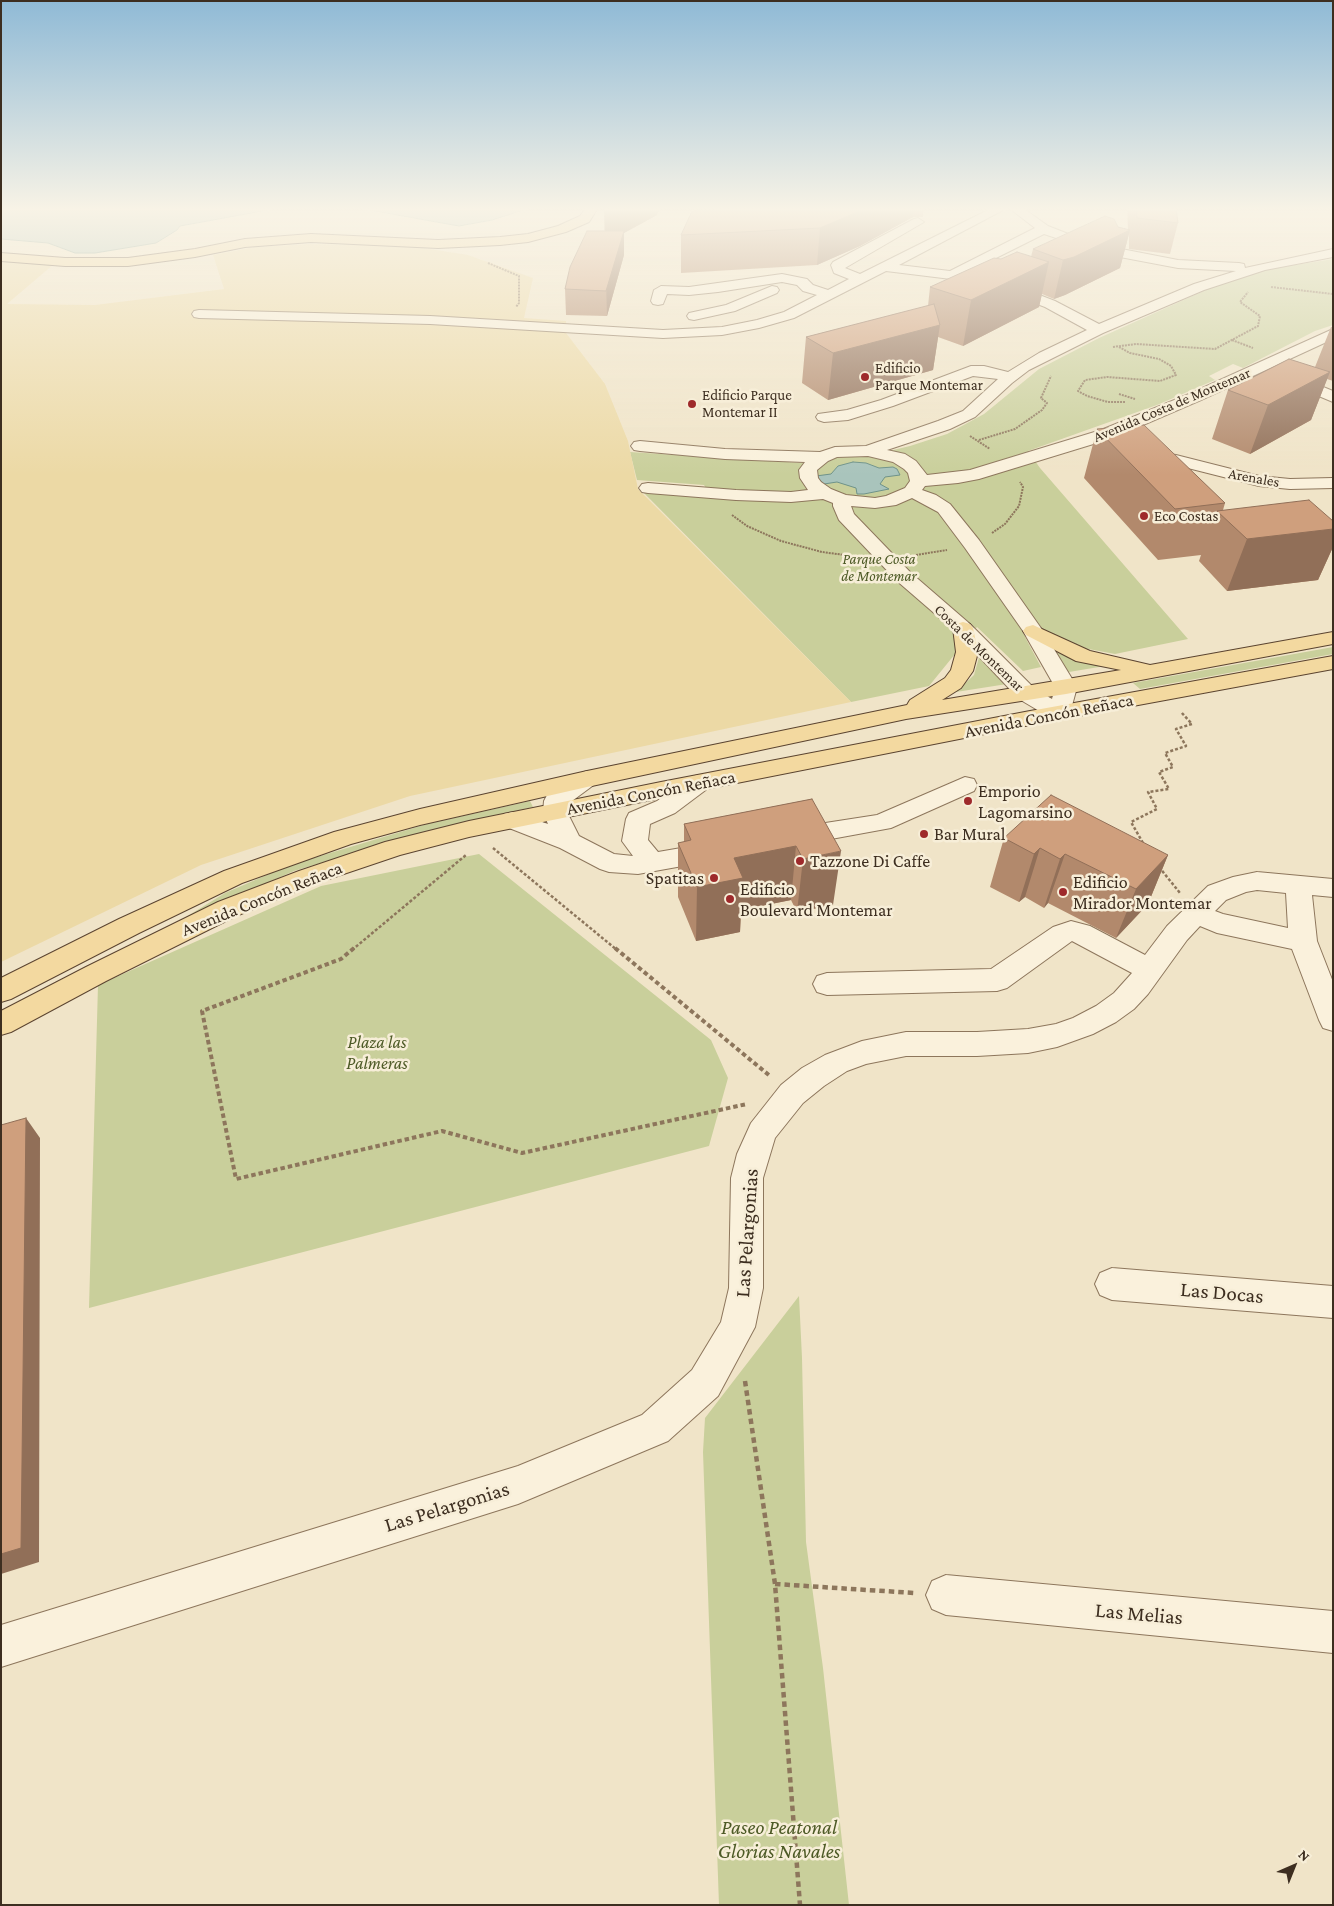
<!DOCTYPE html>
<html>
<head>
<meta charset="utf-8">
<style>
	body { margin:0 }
	#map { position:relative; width:1334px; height:1906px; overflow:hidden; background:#f0e4c8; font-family:"Crimson Pro",serif }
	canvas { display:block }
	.frame { position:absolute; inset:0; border:2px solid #3d2e20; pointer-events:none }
	.north { position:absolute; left:1269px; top:1841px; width:50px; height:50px; -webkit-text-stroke:4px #f7eed8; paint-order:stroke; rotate:44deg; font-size:14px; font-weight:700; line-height:20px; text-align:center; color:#3d2e20 }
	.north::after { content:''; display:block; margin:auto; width:18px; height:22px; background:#3d2e20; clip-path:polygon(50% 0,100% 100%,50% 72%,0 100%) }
</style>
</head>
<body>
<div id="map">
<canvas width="1334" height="1906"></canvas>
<div class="frame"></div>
<div class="north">N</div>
</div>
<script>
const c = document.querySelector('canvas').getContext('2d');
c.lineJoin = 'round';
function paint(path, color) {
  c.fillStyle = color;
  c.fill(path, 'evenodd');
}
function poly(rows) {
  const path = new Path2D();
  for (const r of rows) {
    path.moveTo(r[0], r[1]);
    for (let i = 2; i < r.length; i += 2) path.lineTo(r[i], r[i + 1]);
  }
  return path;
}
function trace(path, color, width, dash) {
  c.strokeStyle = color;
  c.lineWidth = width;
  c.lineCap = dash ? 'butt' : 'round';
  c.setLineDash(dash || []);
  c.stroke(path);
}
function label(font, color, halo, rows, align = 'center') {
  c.font = font + ' "Crimson Pro",serif';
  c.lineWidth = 5;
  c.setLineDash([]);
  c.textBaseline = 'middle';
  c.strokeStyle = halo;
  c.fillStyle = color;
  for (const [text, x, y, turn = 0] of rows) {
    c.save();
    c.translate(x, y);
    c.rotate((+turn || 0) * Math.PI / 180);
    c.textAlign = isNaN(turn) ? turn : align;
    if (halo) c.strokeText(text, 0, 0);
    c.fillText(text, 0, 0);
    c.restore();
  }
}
paint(poly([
	[1333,259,1333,325,1315,331,1243,368,1233,364,1209,376,1215,380,1157,405,1028,451,1040,468,1188,639,1115,654,1025,637,1041,667,1023,671,977,627,929,686,851,702,643,492,710,495,704,485,637,480,630,452,802,463,836,455,872,455,910,446,947,434,984,414,1039,369,1099,338,1208,289,1262,270],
	[1046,647,1066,656,1105,666,1063,673],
	[1333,647,1333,654,1140,689,1133,683],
	[980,654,1007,684,956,692,974,675],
	[530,801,533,807,431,830,294,871,178,922,225,893,290,865,427,824],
	[479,854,711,1040,728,1078,709,1146,89,1308,98,985,321,886],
	[799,1296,802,1358,806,1542,823,1668,849,1905,719,1905,703,1452,705,1418]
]), '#c9cf9b');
paint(poly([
	[307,244,405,245,468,255,533,278,524,318,566,321,566,333,605,384,628,441,638,489,851,702,410,796,201,865,1,962,1,260,54,264,7,304,95,305,224,289,213,255,254,247]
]), '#ecd9a5');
const water = poly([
	[1,208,279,208,180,226,177,230,156,243,95,253,75,253,48,243,1,239,1,208],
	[358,208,530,208,492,220,459,226,358,208],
	[853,462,866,463,879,468,893,467,897,469,900,475,885,477,880,484,889,489,864,494,857,494,856,488,837,482,824,484,816,476,831,474,838,466,853,462]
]);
paint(water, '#a9c4bc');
trace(water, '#6f938a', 1);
const minor = poly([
	[992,208,1007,208,899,265,950,271,1035,228,1009,208,1023,208,1048,226,1076,237,1106,246,1178,260,1239,263,1244,264,1245,268,1333,249,1333,257,1265,270,1204,290,1103,333,1029,370,1012,383,975,417,950,429,887,450,905,454,916,461,927,475,970,470,1101,430,1189,394,1333,329,1333,339,1201,400,1113,438,979,479,958,483,925,486,922,490,936,495,950,504,979,540,1043,631,1077,687,1070,713,1067,718,1059,720,1051,718,1019,699,956,632,897,581,839,520,833,506,833,503,823,499,791,502,736,500,648,493,642,492,639,488,642,484,648,483,736,490,791,492,808,490,800,478,799,470,805,462,725,459,640,451,634,450,631,446,634,442,640,441,725,449,820,452,835,447,866,446,938,421,963,411,998,379,973,376,893,406,848,420,824,422,818,420,816,417,818,414,847,410,881,400,971,366,984,366,1008,372,1039,353,1087,330,1045,307,1019,297,951,279,886,271,794,318,759,328,722,335,663,338,430,324,199,318,194,317,192,314,194,311,199,310,430,316,663,330,722,327,757,320,784,312,817,295,803,291,797,285,782,282,718,292,689,295,667,294,663,304,658,305,653,304,651,301,654,290,661,286,689,287,782,274,807,279,813,285,828,290,849,279,834,273,831,265,833,262,914,219,918,218,924,222,845,268,860,274,992,208],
	[1044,234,1104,254,1178,268,1236,271,1194,284,1099,324,1055,301,1029,291,964,274,1044,234],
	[868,456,893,462,904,469,908,473,910,481,905,488,886,496,875,498,846,495,831,489,821,482,818,478,817,470,828,461,837,457,868,456],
	[912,498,938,512,965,548,1023,631,1055,687,1052,699,1035,689,970,624,911,573,854,514,851,506,875,508,896,505,912,498],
	[772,286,777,287,779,290,777,293,735,311,694,320,689,319,687,316,689,313,726,305,772,286],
	[1289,373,1333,391,1333,402,1283,381,1281,378,1283,375,1289,373],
	[1145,451,1176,455,1259,476,1290,479,1333,478,1333,488,1290,489,1259,486,1176,465,1139,460,1136,456,1139,452,1145,451],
	[587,771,595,774,599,779,595,784,568,804,567,812,579,836,614,854,633,856,622,841,626,819,629,813,657,801,691,777,699,775,707,777,711,783,707,789,675,813,650,824,648,840,658,852,716,842,725,845,729,851,725,857,716,860,638,874,609,872,600,869,560,848,504,826,501,820,504,814,513,812,548,824,543,812,544,801,547,795,579,774,587,771],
	[965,777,974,779,977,785,974,791,891,828,793,846,784,843,780,837,784,831,793,828,877,815,965,777],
	[1257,872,1333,879,1333,897,1312,895,1317,941,1333,982,1333,1031,1323,1028,1319,1020,1292,949,1217,933,1200,926,1187,940,1148,994,1134,1009,1116,1022,1093,1034,1057,1047,1028,1053,977,1056,906,1056,866,1064,847,1071,824,1086,803,1103,775,1138,763,1178,763,1288,755,1327,718,1396,668,1441,518,1504,1,1667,1,1625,518,1466,642,1415,692,1370,721,1322,729,1288,731,1178,737,1154,751,1123,781,1085,802,1068,825,1055,862,1041,906,1032,977,1032,1028,1029,1056,1024,1073,1018,1096,1006,1114,993,1132,973,1072,941,1007,988,997,991,827,995,817,992,813,984,817,976,827,973,991,969,1053,927,1071,921,1090,926,1145,955,1167,926,1208,886,1233,877,1257,872],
	[1257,890,1286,893,1288,928,1223,914,1215,911,1226,900,1246,892,1257,890],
	[1112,1268,1333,1286,1333,1318,1112,1300,1100,1295,1095,1284,1100,1273,1112,1268],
	[946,1575,1333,1611,1333,1653,946,1615,932,1609,926,1595,932,1581,946,1575]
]);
const major = poly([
	[586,208,598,208,589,222,566,232,528,242,500,245,438,248,311,242,245,247,195,257,128,266,65,266,1,261,1,253,65,258,128,258,195,249,245,239,311,234,438,240,500,237,528,234,558,226,580,216,586,208],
	[963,622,970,624,973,628,978,652,973,671,961,688,942,700,1121,670,1076,661,1026,635,1023,631,1026,627,1033,625,1090,651,1150,665,1333,632,1333,644,1066,694,906,719,587,787,420,825,351,844,242,883,139,933,11,999,1,1002,1,978,119,919,224,871,334,832,420,809,587,771,907,705,910,700,945,678,951,670,956,652,953,628,956,624,963,622],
	[1333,656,1333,669,1030,725,661,798,469,837,400,855,317,883,236,916,106,981,11,1032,1,1035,1,1011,86,967,218,902,299,871,385,842,469,821,661,782,1030,711,1333,656]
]);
trace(minor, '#8d765c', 2);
trace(major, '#5b4430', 2);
trace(poly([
	[488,263,519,276,519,303,516,307],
	[1271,287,1333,294],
	[1232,340,1253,348],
	[1113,347,1136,344,1215,349,1258,326,1260,316,1240,302,1248,292],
	[1119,347,1130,353,1159,359,1171,366,1176,375,1160,381,1107,377,1085,380,1078,391,1087,396,1108,402,1125,402],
	[1119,394,1135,399],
	[970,436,990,449],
	[979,440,1015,429,1042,410,1047,403,1041,398,1051,376],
	[732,515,747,526,781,541,822,552,852,556],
	[992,533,1005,524,1019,506,1023,487,1020,482],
	[916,555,947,550]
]), '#8d765c', 2, [2, 1]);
trace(poly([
	[1143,843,1131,822,1157,809,1148,792,1169,789,1159,772,1173,767,1165,753,1186,746,1176,729,1192,724,1181,712],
	[493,848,617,950],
	[1159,867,1180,893],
	[352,950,466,855]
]), '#8d765c', 2.5, [3, 2]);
trace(poly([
	[354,948,341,959,202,1011,236,1179,442,1131,522,1153,747,1104],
	[615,948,770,1076]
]), '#8d765c', 4, [4.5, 3]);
trace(poly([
	[745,1381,775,1584,800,1905],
	[775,1584,914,1593]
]), '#8d765c', 4.5, [5.5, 4]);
paint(minor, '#faf1dc');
paint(major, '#f3d9a0');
paint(poly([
	[752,208,924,208,923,217,913,217,860,246,817,265,681,273,681,235],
	[1127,208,1176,208,1178,223,1170,254,1129,249,1129,234,1120,268,1065,295,1054,299,1042,294,1039,307,963,346,938,337,933,370,828,400,802,383,806,337,928,306,930,287,1001,259,1031,257,1033,249,1118,227,1128,230],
	[657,215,624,233,624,255,607,316,566,315,565,289,605,231],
	[1331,327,1333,327,1333,381,1327,379,1311,420,1250,454,1212,439,1228,390,1315,367],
	[1097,429,1225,503,1223,510,1333,521,1333,547,1318,580,1227,591,1199,561,1201,555,1158,560,1084,478],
	[812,799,833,905,797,912,791,900,741,910,740,932,696,941,678,897,678,843,684,842,684,824],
	[1004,838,1168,855,1148,904,1116,938,1048,903,1044,908,1025,897,1019,902,990,887]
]), '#b2896c');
paint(poly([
	[611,208,660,208,657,215,624,233,624,255,607,316,604,211],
	[867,208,914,208,913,217,860,246,817,265,820,228],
	[1130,230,1120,268,1065,295,1054,299,1063,260],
	[1049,262,1039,307,963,346,971,300],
	[940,325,933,370,828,400,833,353],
	[1330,372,1311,420,1250,454,1268,405],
	[1333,529,1333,547,1318,580,1227,591,1247,539],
	[796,846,791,900,741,910,740,932,696,941,697,887,734,858],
	[1040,848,1025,897,1019,902,1034,854],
	[841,851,833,905,797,912,803,859],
	[1065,854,1048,903,1044,908,1060,859],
	[1168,855,1148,904,1116,938,1136,889],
	[26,1118,40,1138,39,1562,1,1574,1,1554]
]), '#916f58');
const building = poly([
	[606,208,611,208,604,211,606,208],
	[752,208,867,208,820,228,681,235,692,211,752,208],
	[1136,208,1176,208,1178,223,1137,218,1136,208],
	[1105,216,1114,219,1118,227,1130,230,1074,257,1063,260,1033,249,1105,216],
	[587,231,624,231,606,291,565,289,570,267,587,231],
	[1017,252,1049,262,971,300,930,287,994,258,1001,259,1017,252],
	[934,304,940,325,833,353,806,337,934,304],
	[1289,359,1330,372,1268,405,1228,390,1289,359],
	[1144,425,1225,503,1175,509,1097,429,1144,425],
	[1309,500,1333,521,1333,529,1247,539,1217,511,1309,500],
	[1051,795,1168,855,1136,889,1065,854,1060,859,1040,848,1034,854,1004,838,1051,795],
	[812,799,841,851,803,859,796,846,734,858,743,878,697,887,678,843,691,840,684,824,812,799],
	[26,1118,21,1548,1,1554,1,1125,26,1118]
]);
paint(building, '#cf9f7d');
trace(building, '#916f58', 1);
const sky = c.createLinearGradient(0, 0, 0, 475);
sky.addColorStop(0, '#8fbad6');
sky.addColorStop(0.44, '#f8f3e6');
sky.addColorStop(1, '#f8f3e600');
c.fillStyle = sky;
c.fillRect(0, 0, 1334, 475);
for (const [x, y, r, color] of [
	[865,377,5,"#9e2a2b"],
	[692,404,5,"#9e2a2b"],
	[1144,516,5,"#9e2a2b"],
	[968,801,5,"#9e2a2b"],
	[924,834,5,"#9e2a2b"],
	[800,861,5,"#9e2a2b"],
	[714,878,5,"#9e2a2b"],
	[1063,892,5,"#9e2a2b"],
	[730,899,5,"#9e2a2b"]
]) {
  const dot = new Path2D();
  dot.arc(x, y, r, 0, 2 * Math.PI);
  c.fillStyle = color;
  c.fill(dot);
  trace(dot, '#f7eed8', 2);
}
label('15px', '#3d2e20', '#f7eed8', [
	["Edificio",875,368],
	["Parque Montemar",875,385],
	["Edificio Parque",702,395],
	["Montemar II",702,412],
	["Eco Costas",1154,516]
], 'left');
label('15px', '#3d2e20', '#f7eed8', [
	["Avenida Costa de Montemar",1172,405,-23],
	["Arenales",1254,478,10],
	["Costa de Montemar",979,648,44]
]);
label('italic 15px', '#4d5a26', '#f7eed8', [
	["Parque Costa",879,559],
	["de Montemar",879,576]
]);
label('18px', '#3d2e20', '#f7eed8', [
	["Avenida Concón Reñaca",1049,716,-11],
	["Avenida Concón Reñaca",651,793,-11],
	["Avenida Concón Reñaca",262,899,-22]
]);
label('18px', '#3d2e20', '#f7eed8', [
	["Emporio",978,791],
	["Lagomarsino",978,812],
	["Bar Mural",934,834],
	["Tazzone Di Caffe",810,861],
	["Spatitas",704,878,"right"],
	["Edificio",1073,882],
	["Mirador Montemar",1073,903],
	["Edificio",740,889],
	["Boulevard Montemar",740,910]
], 'left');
label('italic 18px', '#4d5a26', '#f7eed8', [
	["Plaza las",377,1042],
	["Palmeras",377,1063]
]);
label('21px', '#3d2e20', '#f7eed8', [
	["Las Pelargonias",747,1233,-86],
	["Las Docas",1222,1293,5],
	["Las Pelargonias",447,1507,-17],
	["Las Melias",1139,1614,5]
]);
label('italic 21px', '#4d5a26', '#f7eed8', [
	["Paseo Peatonal",779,1828],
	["Glorias Navales",779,1852]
]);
</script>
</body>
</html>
